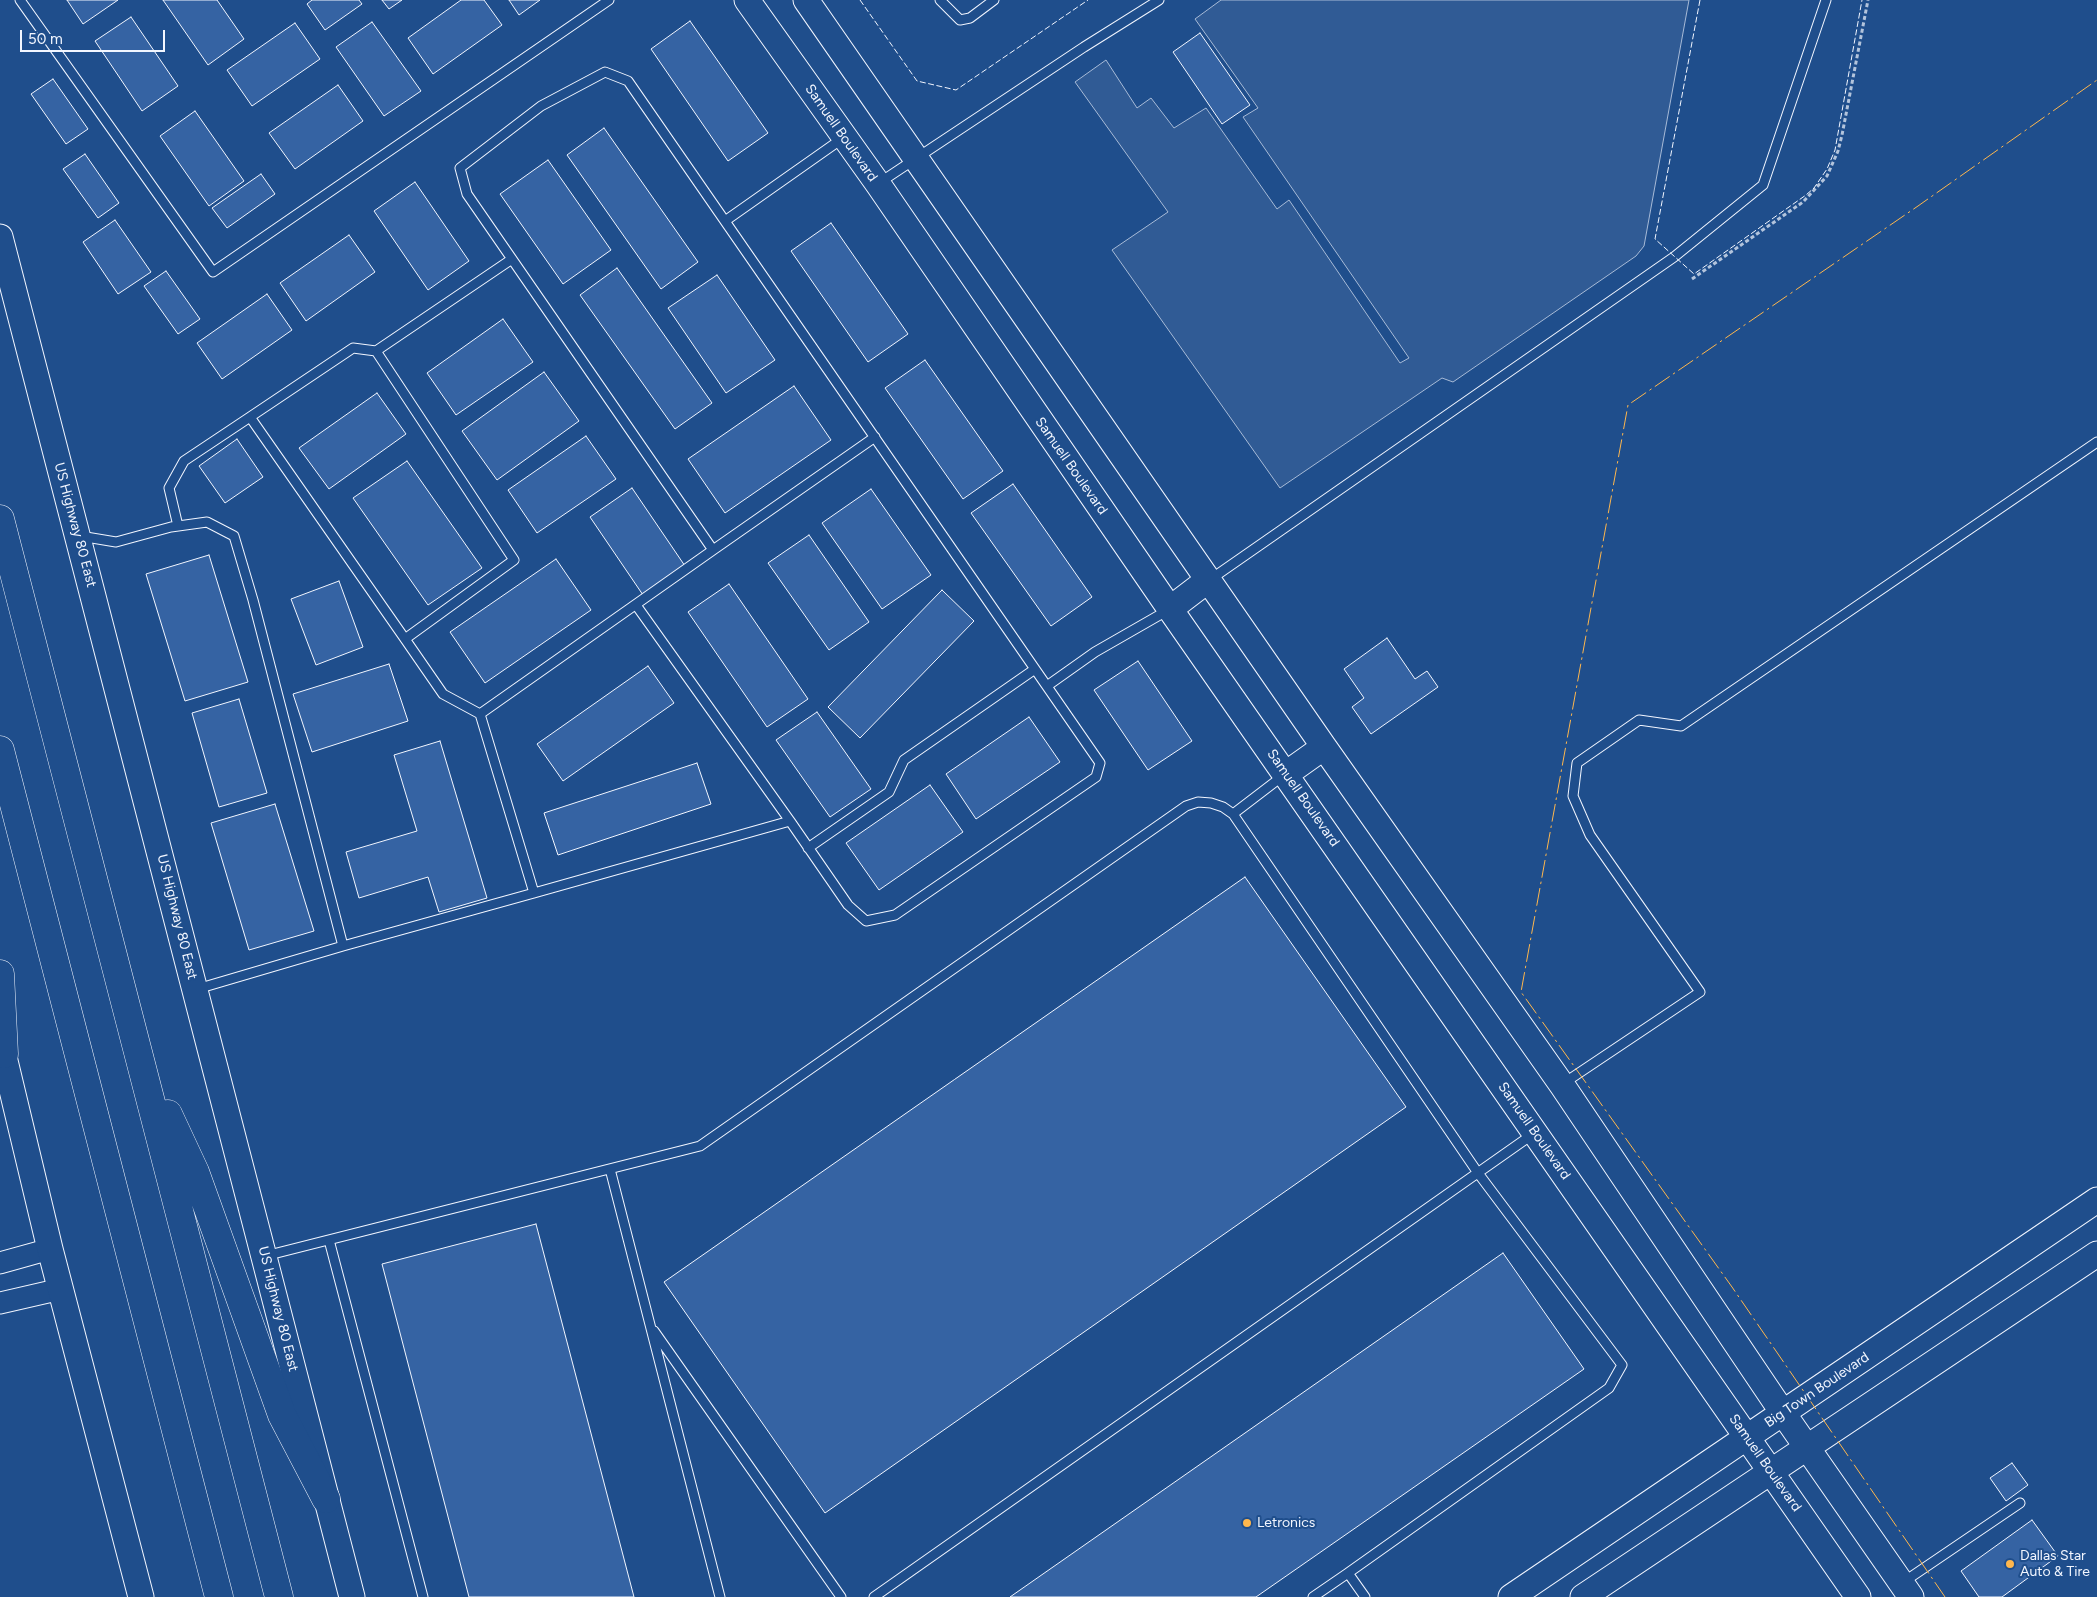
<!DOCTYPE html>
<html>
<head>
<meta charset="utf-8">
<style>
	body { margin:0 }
	#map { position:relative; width:2097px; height:1597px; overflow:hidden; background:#1f4e8c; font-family:Figtree,sans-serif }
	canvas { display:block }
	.scale { position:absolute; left:20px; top:30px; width:145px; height:22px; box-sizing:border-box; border:2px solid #f2f6ff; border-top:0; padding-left:6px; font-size:15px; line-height:18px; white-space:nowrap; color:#f2f6ff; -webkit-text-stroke:4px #1f4e8c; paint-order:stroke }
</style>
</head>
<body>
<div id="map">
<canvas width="2097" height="1597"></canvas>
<div class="scale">50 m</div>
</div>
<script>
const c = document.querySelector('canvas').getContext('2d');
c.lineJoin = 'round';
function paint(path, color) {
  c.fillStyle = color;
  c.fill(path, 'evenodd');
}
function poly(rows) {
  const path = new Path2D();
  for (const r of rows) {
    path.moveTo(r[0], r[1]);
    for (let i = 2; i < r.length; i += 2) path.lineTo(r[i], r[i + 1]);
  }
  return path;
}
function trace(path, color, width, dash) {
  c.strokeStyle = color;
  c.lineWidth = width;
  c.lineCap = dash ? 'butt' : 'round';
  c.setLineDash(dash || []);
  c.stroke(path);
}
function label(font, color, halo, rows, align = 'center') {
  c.font = font + ' Figtree,sans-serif';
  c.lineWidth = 4;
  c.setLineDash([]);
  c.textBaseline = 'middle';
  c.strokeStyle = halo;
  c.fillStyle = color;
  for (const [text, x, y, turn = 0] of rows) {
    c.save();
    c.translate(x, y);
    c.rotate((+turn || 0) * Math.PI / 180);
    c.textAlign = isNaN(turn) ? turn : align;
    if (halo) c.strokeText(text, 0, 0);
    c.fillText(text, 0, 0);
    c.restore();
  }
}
const parking = poly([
	[1221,0,1689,0,1644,246,1636,256,1453,382,1442,378,1280,488,1112,250,1168,212,1075,82,1106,60,1137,108,1151,98,1174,128,1206,108,1277,209,1289,200,1400,363,1409,358,1243,117,1258,108,1195,19,1221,0]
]);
paint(parking, '#305b95');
trace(parking, '#a8bbd7', 1);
const building = poly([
	[67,0,118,0,83,24,67,0],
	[163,0,217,0,244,39,208,65,163,0],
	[312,0,359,0,362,4,325,30,307,4,312,0],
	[382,0,402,0,389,9,382,0],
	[461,0,484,0,502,25,433,74,408,38,461,0],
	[509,0,540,0,519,15,509,0],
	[131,17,178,86,142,111,95,41,131,17],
	[690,21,768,133,728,161,651,49,690,21],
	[372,22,421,91,384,116,336,47,372,22],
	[295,23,320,59,252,106,227,70,295,23],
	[1200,33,1250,105,1222,124,1173,52,1200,33],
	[53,79,88,129,66,144,31,94,53,79],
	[338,85,363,121,295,169,269,133,338,85],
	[195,111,244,181,209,206,160,136,195,111],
	[604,128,698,262,661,289,567,155,604,128],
	[85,154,119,203,98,218,63,169,85,154],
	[548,160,611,250,563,284,500,194,548,160],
	[261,174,275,194,227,228,212,208,261,174],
	[415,182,469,261,428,290,374,211,415,182],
	[115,220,151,272,118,294,83,242,115,220],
	[831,223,908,334,868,362,791,251,831,223],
	[349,235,375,272,306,321,280,283,349,235],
	[617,268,712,403,675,429,580,295,617,268],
	[166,271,200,319,178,334,144,286,166,271],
	[717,275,775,360,726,393,668,308,717,275],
	[267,294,292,330,222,379,197,343,267,294],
	[503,319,533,362,456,415,427,373,503,319],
	[925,360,1003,471,963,499,885,388,925,360],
	[544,372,579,421,497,480,462,431,544,372],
	[794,386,831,440,725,513,688,459,794,386],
	[377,393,406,434,329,489,299,448,377,393],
	[586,436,616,479,537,533,508,490,586,436],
	[237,439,263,477,225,503,199,466,237,439],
	[407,461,482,568,428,605,353,498,407,461],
	[1013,484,1092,597,1051,626,971,513,1013,484],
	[632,488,685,566,643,595,590,517,632,488],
	[871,489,931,575,882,609,822,523,871,489],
	[809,535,869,622,829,650,768,563,809,535],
	[209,555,248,682,185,701,146,574,209,555],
	[556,559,591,610,485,683,450,632,556,559],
	[339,581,363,647,316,665,291,599,339,581],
	[729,584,808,699,767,727,688,612,729,584],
	[942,590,974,621,860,738,828,707,942,590],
	[1387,638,1415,679,1427,671,1438,687,1371,734,1352,707,1364,698,1344,669,1387,638],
	[1138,661,1192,741,1148,770,1094,690,1138,661],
	[389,664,408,721,312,752,293,694,389,664],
	[648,666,674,703,563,781,537,744,648,666],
	[239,699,267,793,219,807,192,713,239,699],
	[817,712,871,789,830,817,776,740,817,712],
	[1029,717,1060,762,976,819,946,774,1029,717],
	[440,741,487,898,439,912,428,877,359,898,346,852,417,831,394,755,440,741],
	[697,763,711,804,558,855,544,813,697,763],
	[930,785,963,832,879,890,846,843,930,785],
	[275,804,314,931,249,950,211,823,275,804],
	[1245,877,1406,1107,825,1513,664,1282,1245,877],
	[536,1224,634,1597,469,1597,382,1264,536,1224],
	[1503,1253,1584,1369,1256,1597,1010,1597,1503,1253],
	[2012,1463,2028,1485,2006,1501,1990,1478,2012,1463],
	[2032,1520,2058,1556,2002,1597,1979,1597,1961,1571,2032,1520]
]);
paint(building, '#3563a3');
trace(building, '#f2f6ff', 1);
const service = poly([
	[20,0,213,272,609,0],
	[940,0,960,20,970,18,994,0],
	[879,183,1084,47,1159,0],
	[725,221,843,138],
	[376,351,512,259],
	[178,526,169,488,184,461,250,417],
	[80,536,116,542,171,527,207,522,234,536,253,600,343,946,534,893,790,821,848,905,866,921,895,915,1096,777,1100,763,628,81,605,72,541,106,460,168,467,194,713,550,480,714,534,893],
	[713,550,875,437],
	[1211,579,1674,257,1763,185,1826,0],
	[636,605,790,821],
	[405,639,514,560,376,351,353,348,250,417,405,639,443,694,480,714],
	[1047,686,1095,652,1170,609],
	[1233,814,1284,775],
	[808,848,889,792,904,760,1035,669],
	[197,989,343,946],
	[1564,1083,1700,992,1590,835,1573,796,1577,763,1639,720,1681,726,2097,442],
	[610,1169,720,1597],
	[329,1240,423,1597],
	[265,1256,700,1146,1176,813,1186,806,1198,802,1211,803,1223,807,1233,814,1478,1173,1622,1365,1609,1388,1348,1573],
	[654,1331,841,1597],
	[1902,1583,2020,1503],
	[874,1597,1533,1134],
	[1313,1597,1348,1573,1365,1597]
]);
const tertiary = poly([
	[0,1263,50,1249],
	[0,1303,61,1289]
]);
const secondary = poly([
	[747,0,878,184,1170,609,1858,1597],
	[806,0,1324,747,1562,1085,1783,1413,1911,1597],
	[0,237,352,1597],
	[1170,609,1208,580],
	[1286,774,1324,747],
	[0,1040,50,1249,141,1597],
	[1511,1597,2097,1200],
	[1583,1597,2097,1254]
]);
const motorway = poly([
	[0,519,279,1597],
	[0,750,219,1597],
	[0,974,4,1054],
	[168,1114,195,1172,282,1415,326,1499]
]);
trace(service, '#f2f6ff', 11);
trace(tertiary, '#f2f6ff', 23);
trace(secondary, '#f2f6ff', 27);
trace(motorway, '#f2f6ff', 29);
trace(poly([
	[1692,279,1803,202,1827,176,1838,151,1842,135,1868,0]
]), '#b3c4dc', 3, [4, 2.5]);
trace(service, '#1f4e8c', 9);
trace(tertiary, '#1f4e8c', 21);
trace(secondary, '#1f4e8c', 25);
trace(motorway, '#1f4e8c', 28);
trace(poly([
	[860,0,917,81,956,90,1088,0],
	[1700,0,1655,239,1694,274,1806,195,1814,188,1827,169,1835,150,1862,0]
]), '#f2f6ff', 1, [6, 2.5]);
trace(poly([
	[1945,1597,1732,1287,1521,992,1628,405,1918,206,2097,80]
]), '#ffb74d', 1, [18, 4, 2.5, 4]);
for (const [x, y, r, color] of [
	[1247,1523,5,"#ffb74d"],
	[2010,1564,5,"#ffb74d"]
]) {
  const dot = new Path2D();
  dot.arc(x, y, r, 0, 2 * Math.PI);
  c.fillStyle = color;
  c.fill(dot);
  trace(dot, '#1f4e8c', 2);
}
label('14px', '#f2f6ff', '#1f4e8c', [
	["Samuell Boulevard",841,133,55],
	["Samuell Boulevard",1071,466,55],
	["US Highway 80 East",75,525,75],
	["Samuell Boulevard",1303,798,55],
	["US Highway 80 East",177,917,76],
	["Samuell Boulevard",1534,1131,55],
	["US Highway 80 East",278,1309,76],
	["Big Town Boulevard",1817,1390,-34],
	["Samuell Boulevard",1765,1463,55]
]);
label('14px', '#f2f6ff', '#1f4e8c', [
	["Letronics",1257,1523],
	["Dallas Star",2020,1556],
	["Auto & Tire",2020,1572]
], 'left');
</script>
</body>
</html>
